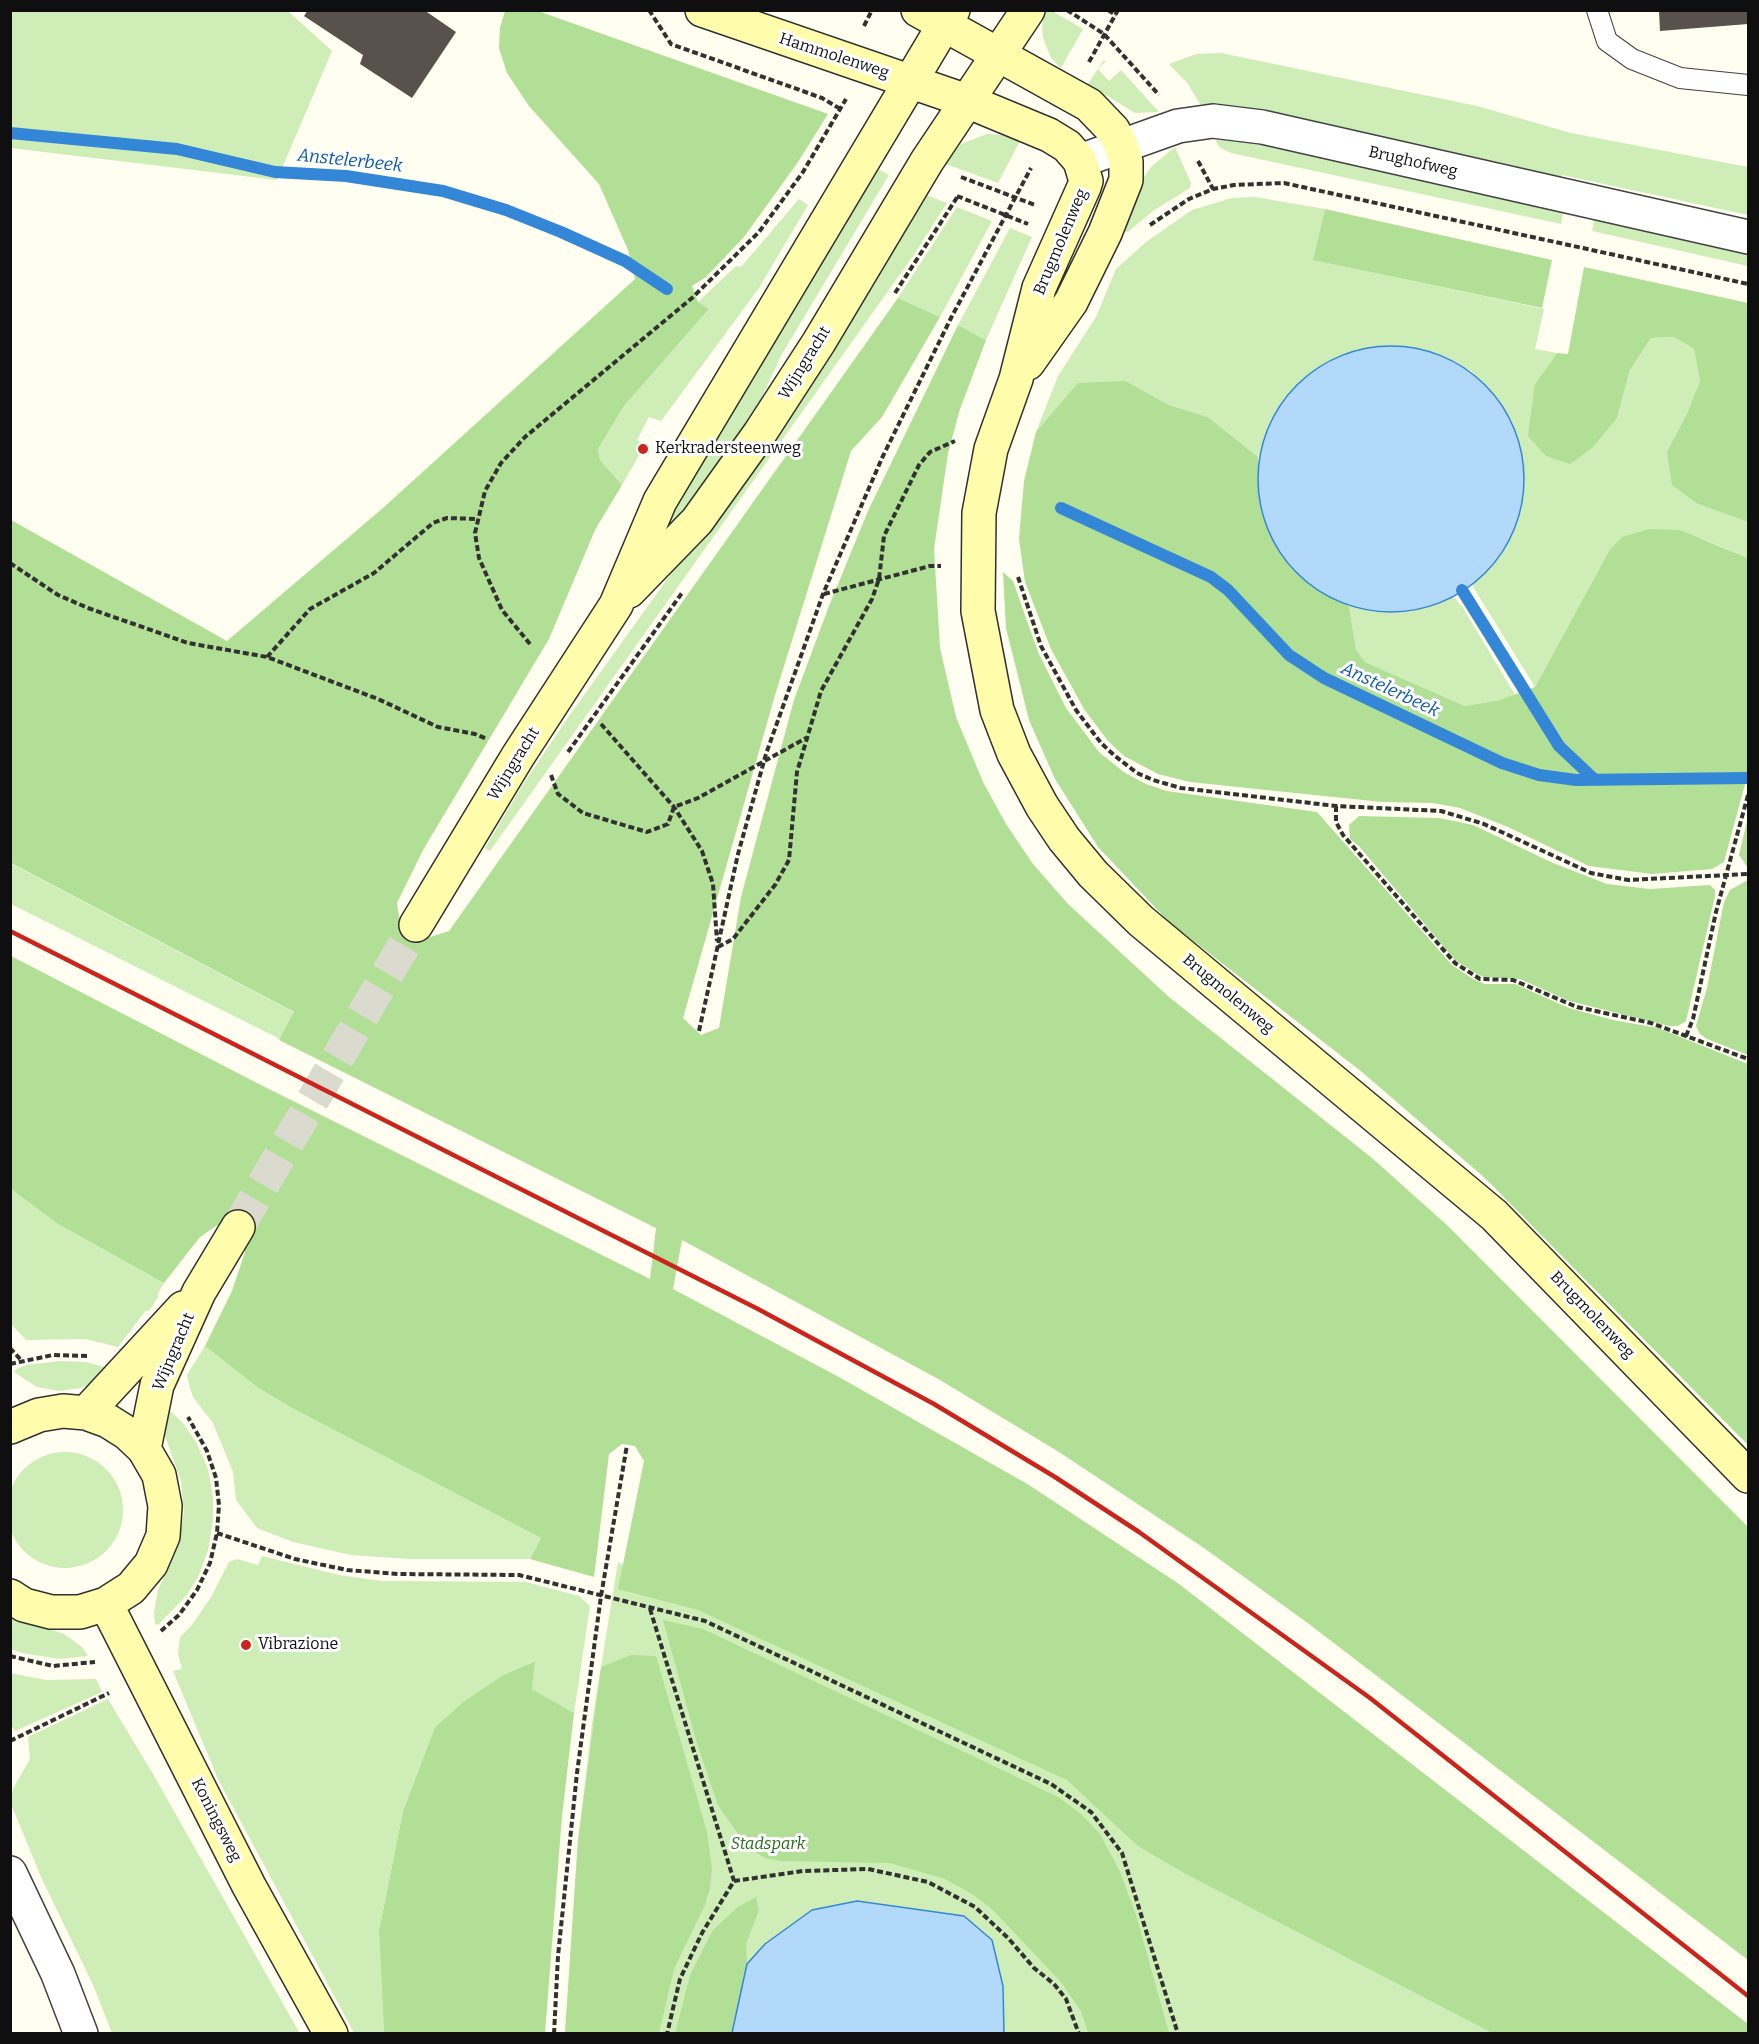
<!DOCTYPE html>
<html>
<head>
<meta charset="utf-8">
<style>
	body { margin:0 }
	#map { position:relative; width:1759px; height:2044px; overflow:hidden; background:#fffef1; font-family:Bitter,serif }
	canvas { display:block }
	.frame { position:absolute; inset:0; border:12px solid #0f0f0f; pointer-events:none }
</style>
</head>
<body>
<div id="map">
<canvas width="1759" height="2044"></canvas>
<div class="frame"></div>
</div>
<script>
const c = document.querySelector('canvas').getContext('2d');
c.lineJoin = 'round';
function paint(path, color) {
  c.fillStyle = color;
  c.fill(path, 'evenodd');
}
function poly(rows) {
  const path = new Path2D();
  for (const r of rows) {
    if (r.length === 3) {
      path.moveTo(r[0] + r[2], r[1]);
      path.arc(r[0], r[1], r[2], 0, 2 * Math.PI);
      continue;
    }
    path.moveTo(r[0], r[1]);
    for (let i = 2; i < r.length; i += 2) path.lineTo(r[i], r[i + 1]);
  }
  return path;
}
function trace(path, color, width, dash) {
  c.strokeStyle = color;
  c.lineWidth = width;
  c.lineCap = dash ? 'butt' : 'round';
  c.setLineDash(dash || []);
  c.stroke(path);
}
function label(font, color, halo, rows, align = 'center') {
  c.font = font + ' Bitter,serif';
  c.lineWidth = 6;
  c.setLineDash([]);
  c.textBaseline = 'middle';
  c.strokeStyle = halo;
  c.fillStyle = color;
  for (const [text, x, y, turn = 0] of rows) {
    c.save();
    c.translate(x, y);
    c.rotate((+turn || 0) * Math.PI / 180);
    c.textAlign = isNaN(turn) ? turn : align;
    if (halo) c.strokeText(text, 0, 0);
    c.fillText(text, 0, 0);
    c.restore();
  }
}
paint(poly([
	[10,11,288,11,332,51,277,180,19,149,11,148],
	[1045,11,1052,11,1083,29,1061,68,1051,58,1043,38,1042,26],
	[1221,53,1477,106,1571,133,1748,167,1748,215,1562,175,1560,180,1220,106,1200,104,1188,84,1169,64,1196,54],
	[1103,61,1106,61,1098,69,1109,81,1121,70,1159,112,1135,113,1088,84],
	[987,134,1009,135,1021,139,998,183,943,163,961,144],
	[1220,134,1564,208,1561,224,1231,153,1220,148,1213,136],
	[1175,147,1191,183,1190,188,1153,211,1128,232,1121,231,1139,184,1151,167],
	[873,166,889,175,782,354,741,441,671,541,656,529],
	[924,194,947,203,913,256,490,851,485,848,522,786,567,719,814,374],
	[1255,197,1325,209,1314,260,1544,309,1535,349,1557,353,1535,384,1617,418,1630,370,1651,338,1674,337,1694,349,1700,381,1686,416,1698,504,1748,522,1748,558,1706,540,1609,551,1535,687,1473,587,1473,582,1483,574,1506,543,1504,408,1471,371,1426,351,1270,425,1258,457,1208,417,1169,405,1126,381,1036,432,1058,376,1096,317,1116,269,1146,242,1192,210,1232,198],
	[799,199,808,205,759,288,661,421,649,417,637,440,645,445,622,485,600,460,598,449,624,406,709,309,698,302,736,266,741,267],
	[957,207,992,221,940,317,898,298],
	[1595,216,1748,249,1748,266,1592,231],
	[1010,228,1032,237,986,340,958,325],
	[1449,597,1455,598,1463,608,1520,703,1500,700,1465,706,1365,662,1356,650,1349,606,1379,612,1408,611,1437,604],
	[10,863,295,1013,656,1228,11,904],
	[11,1189,58,1224,164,1283,157,1295,159,1296,149,1311,146,1310,118,1347,85,1339,26,1340,11,1324],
	[205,1346,257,1387,292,1408,541,1538,530,1559,409,1559,351,1555,293,1542,257,1528,236,1500,233,1472,213,1423,193,1397,190,1388,187,1375],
	[60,1361,86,1362,108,1368,93,1383,81,1388,59,1391,37,1387,14,1372,16,1369,27,1365],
	[165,1406,183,1423,196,1442,208,1469,213,1497,213,1521,208,1550,199,1575,187,1595,158,1625,155,1624,154,1613,158,1590,177,1547,184,1513,181,1481,165,1436],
	[65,1510,58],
	[262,1556,339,1575,381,1581,526,1582,579,1596,590,1606,574,1713,532,1689,534,1661,503,1675,463,1702,435,1727,403,1811,379,1931,384,2033,354,2033,218,1779,173,1671,182,1669,178,1654,180,1637,192,1625,211,1597,229,1562,237,1559,258,1565],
	[618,1562,693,1602,1078,1777,1191,1877,1492,2033,565,2034,578,1841,593,1716],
	[10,1616,64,1634,82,1647,88,1656,59,1659,22,1653,11,1649],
	[10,1673,46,1680,96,1679,102,1692,15,1731,11,1725],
	[108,1699,153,1774,299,2032,112,2033,94,1987,41,1877,11,1804,13,1789,30,1759,28,1737]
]), '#ceedb7');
paint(poly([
	[505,11,538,11,828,114,798,162,744,237,706,277,692,286,698,302,709,309,624,406,598,449,600,460,622,485,595,530,549,639,423,850,397,903,400,922,407,932,424,939,449,931,898,298,940,317,882,417,851,451,775,695,683,1018,701,1035,719,1028,741,897,794,700,829,606,868,511,958,325,986,340,960,409,948,453,934,549,940,648,956,717,983,782,1006,824,1033,864,1068,904,1169,997,1372,1158,1448,1226,1748,1527,1748,1960,1309,1624,1204,1548,1059,1452,940,1380,682,1240,673,1289,839,1377,1029,1485,1179,1584,1748,2024,1748,2033,1492,2033,1191,1877,1138,1846,1067,1780,698,1610,618,1589,644,1461,635,1446,622,1444,609,1454,594,1577,530,1559,541,1538,292,1408,257,1387,205,1346,232,1291,245,1252,245,1239,227,1223,216,1226,200,1237,164,1283,58,1224,11,1189,11,956,257,1083,650,1279,656,1228,279,1040,294,1012,11,863,11,520,227,641,383,508,635,279,628,250,599,184,529,106,507,73,499,48,500,28],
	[1325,209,1552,260,1542,308,1313,260],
	[1584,267,1748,303,1748,522,1698,504,1672,485,1667,452,1686,416,1700,381,1694,349,1674,337,1651,338,1630,370,1617,418,1592,448,1570,464,1546,456,1528,436,1535,384,1557,353,1568,354],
	[1126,381,1169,405,1208,417,1258,457,1266,526,1288,561,1312,586,1349,606,1356,650,1365,662,1465,706,1500,700,1535,687,1609,551,1622,537,1649,529,1680,530,1748,558,1748,773,1724,862,1712,869,1652,874,1589,866,1508,827,1460,808,1433,803,1382,802,1190,782,1158,774,1124,756,1108,741,1084,709,1051,649,1025,582,1019,539,1024,481,1036,432,1078,383],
	[1003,572,1013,581,1038,652,1066,708,1099,752,1125,773,1146,784,1167,791,1317,812,1452,965,1473,979,1485,984,1515,984,1569,1008,1613,1020,1658,1028,1748,1064,1748,1445,1485,1178,1362,1072,1169,922,1098,847,1055,779,1029,720,1006,628],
	[1359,816,1439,818,1473,825,1553,863,1607,884,1650,889,1710,885,1715,890,1715,896,1686,1021,1678,1026,1669,1026,1569,1001,1520,979,1484,977,1477,974,1455,960,1359,846,1350,839,1349,825],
	[1748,817,1748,868,1739,855],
	[1748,880,1748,1055,1707,1039,1700,1034,1696,1026,1707,988,1724,902,1730,890],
	[663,1620,703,1629,973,1756,1058,1797,1081,1814,1100,1834,1120,1872,1136,1915,1169,2033,1088,2033,1081,2011,1061,1982,992,1909,972,1894,945,1879,890,1863,781,1861,765,1858,747,1847,718,1805,698,1747],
	[631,1655,656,1656,707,1832,712,1870,710,1888,705,1905,674,1969,659,2033,565,2033,578,1841,601,1667],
	[535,1661,532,1689,574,1713,562,1816,545,2033,384,2033,379,1931,403,1811,435,1727,463,1702,503,1675],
	[756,1897,759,1910,746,1944,747,1964,732,2033,675,2034,690,1975,713,1930,738,1907]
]), '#b0df95');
const water = poly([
	[1391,479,133],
	[857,1901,964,1916,992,1940,1003,1986,1004,2033,732,2033,747,1964,765,1944,812,1910,857,1901]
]);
paint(water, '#b2d9fa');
trace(water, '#3487d7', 1.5);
trace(poly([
	[10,133,177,149,275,172,346,176,443,191,506,210,561,232,625,261,667,289],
	[1061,508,1211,577,1228,590,1289,655,1324,678,1502,763,1539,775,1576,780,1748,778],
	[1462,590,1559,746,1595,780]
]), '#3487d7', 12);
paint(poly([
	[308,10,424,10,456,32,412,98,360,64,363,55,304,16],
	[1659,10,1748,10,1748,24,1660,31]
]), '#59514b');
trace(poly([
	[238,1227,416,925]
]), '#dbdacf', 33, [33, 16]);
const lane = poly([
	[1597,10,1607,41,1632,59,1680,78,1748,85]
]);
const street = poly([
	[1080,161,1178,126,1213,121,1262,127,1748,237],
	[10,1873,58,1974,81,2034]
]);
const secondary = poly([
	[702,10,967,101,1049,135,1067,146,1080,161,1086,181,1084,187,1039,288,1016,379,991,449,979,513,978,611,997,710,1014,754,1042,806,1064,839,1093,874,1141,921,1494,1215,1748,1476],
	[918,10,1089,105,1113,130,1121,145,1126,162,1126,180,1105,233,1071,302,1028,363],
	[629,591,697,521,760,433,819,342,927,161,1028,10],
	[416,925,518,756,616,605,660,501,953,10],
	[86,1413,183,1308],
	[10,1427,39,1415,63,1411,86,1413,108,1421,127,1433,144,1449,159,1475,165,1506,163,1536,151,1564,131,1588,106,1604,80,1612,51,1612,24,1605,10,1596],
	[144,1449,157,1385,199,1292,238,1227],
	[106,1604,249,1886,331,2034]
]);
trace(lane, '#424242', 22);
trace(street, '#424242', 36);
trace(secondary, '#313131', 36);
trace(poly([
	[649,10,671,44,822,98,842,110],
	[1067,10,1104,34,1159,95],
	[1108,10,1116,15],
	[864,26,872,10],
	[1089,62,1118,10],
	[1198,161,1213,189],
	[961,177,1035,205],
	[957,196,1028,224],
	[1150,225,1189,199,1213,189,1234,185,1284,183,1748,284],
	[895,293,958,196],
	[10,563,58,595,88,608,188,643,267,657,378,699,438,727,475,734,487,739],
	[1018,577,1041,646,1076,710,1101,743,1115,756,1137,773,1153,780,1181,788,1336,806,1441,811,1484,824,1591,873,1628,880,1748,874],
	[824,594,930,566,941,566],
	[530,644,502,610,479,558,475,533,485,491,501,463,525,437,692,298,759,232,803,172,846,99],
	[267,657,310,609,374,573,433,523,447,518,478,519],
	[601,724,674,807,702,851,713,884,717,941],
	[568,752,682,593],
	[551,775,558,794,583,813,647,832,668,824,674,807,698,798,806,738],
	[1336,806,1336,822,1343,835,1455,963,1480,979,1513,980,1577,1007,1651,1023,1748,1059],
	[718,947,733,939,775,885,789,860,797,772,821,691,872,599,879,579,884,536,919,465,930,452,955,441],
	[699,1031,738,854,766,754,823,594,882,458,951,318,1031,168],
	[1686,1036,1693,1019,1716,912,1748,795],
	[10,1348,21,1360],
	[10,1364,53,1355,87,1356],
	[217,1533,295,1559,347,1570,399,1574,519,1575,705,1621,1051,1784,1091,1812,1122,1853,1178,2034],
	[650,1609,734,1881,702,1933,680,1979,667,2034],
	[161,1631,179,1615,197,1590,210,1563,217,1533,219,1505,216,1478,207,1451,188,1417],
	[10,1656,53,1666,95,1662],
	[10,1741,109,1693],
	[734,1881,803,1871,868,1869,928,1882,975,1907,1008,1938,1034,1968,1054,1984,1066,1999,1079,2034],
	[554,2034,558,1956,577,1773,601,1596,627,1445]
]), '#313131', 4, [6, 3]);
trace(lane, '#fff', 20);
trace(street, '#fff', 33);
trace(secondary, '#fffdac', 33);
trace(poly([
	[10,931,758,1309,934,1404,1055,1477,1139,1532,1370,1698,1748,1996]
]), '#ca241c', 4.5);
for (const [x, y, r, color] of [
	[643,449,6,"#ca241c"],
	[246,1645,6,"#ca241c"]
]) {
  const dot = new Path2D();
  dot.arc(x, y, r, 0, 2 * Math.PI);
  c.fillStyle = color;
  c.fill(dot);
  trace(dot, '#fff', 2);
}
label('16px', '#0f0f0f', '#fff', [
	["Hammolenweg",834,56,18],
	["Brughofweg",1413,162,13],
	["Brugmolenweg",1061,242,-67],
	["Wijngracht",805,363,-58],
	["Wijngracht",514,764,-58],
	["Brugmolenweg",1228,994,40],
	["Brugmolenweg",1592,1315,46],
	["Wijngracht",174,1352,-67],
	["Koningsweg",216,1820,63]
]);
label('16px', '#0f0f0f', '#fff', [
	["Kerkradersteenweg",655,449],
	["Vibrazione",258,1645]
], 'left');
label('italic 16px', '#246c1a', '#fff', [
	["Stadspark",768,1845]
]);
label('italic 18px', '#0e58ab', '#fff', [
	["Anstelerbeek",350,161,6],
	["Anstelerbeek",1390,690,25]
]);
</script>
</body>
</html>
